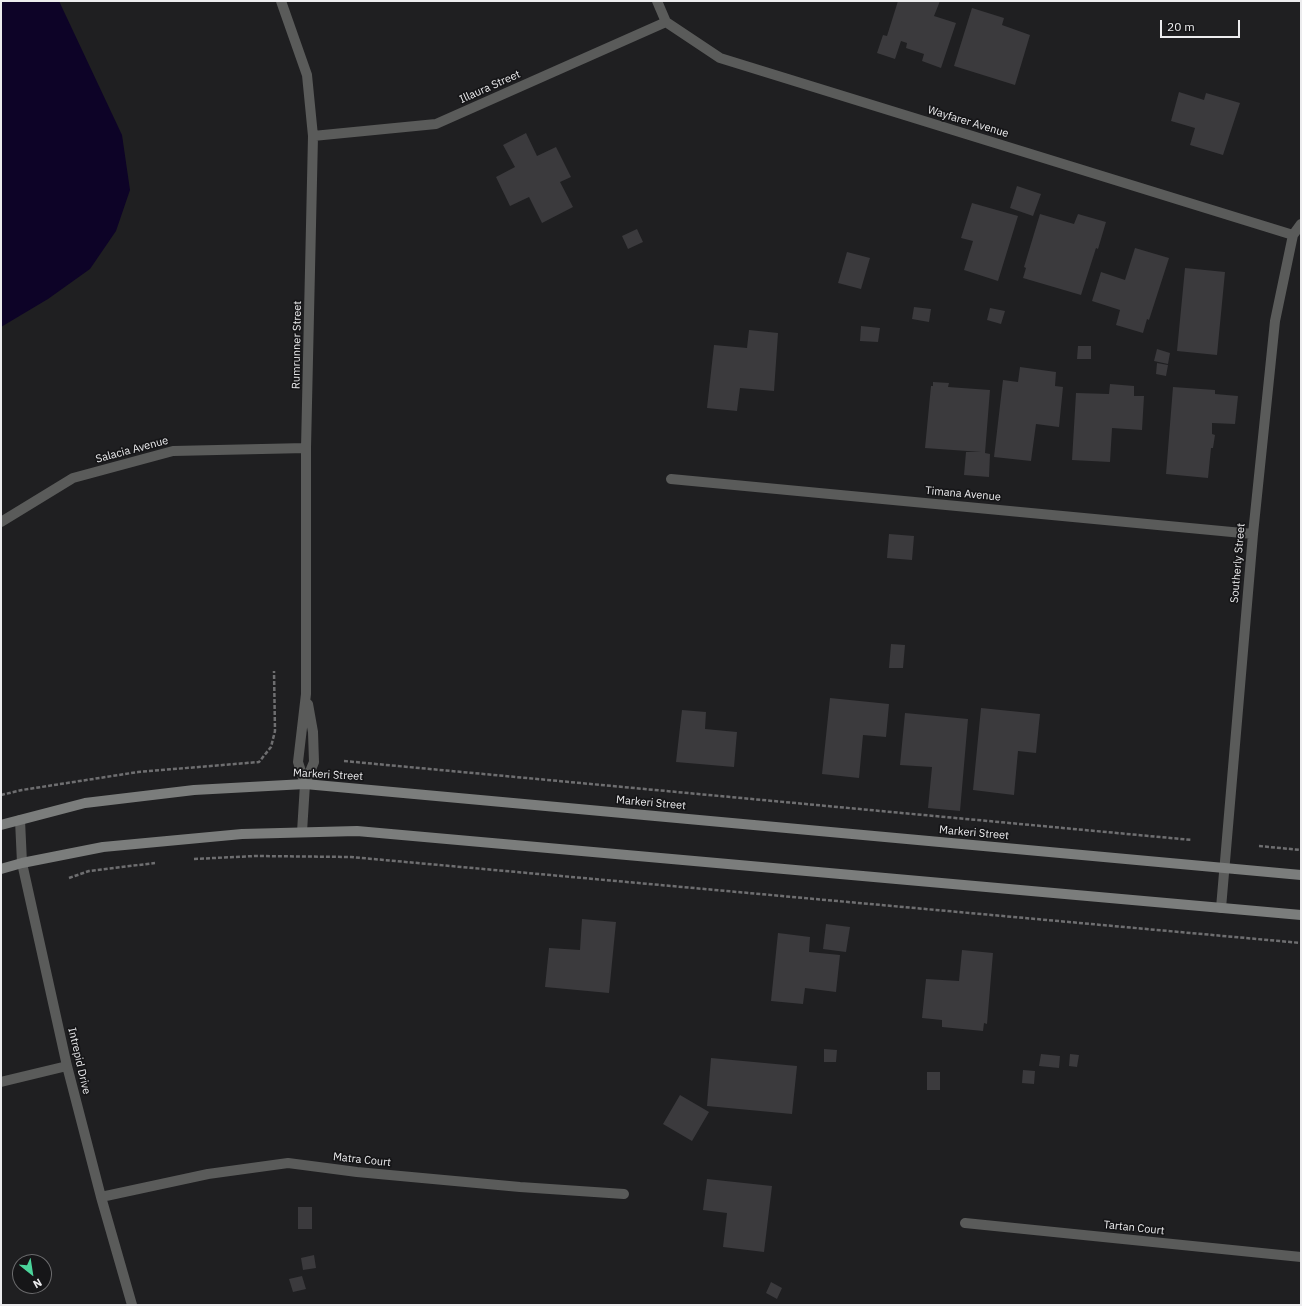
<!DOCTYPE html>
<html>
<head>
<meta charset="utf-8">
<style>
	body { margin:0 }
	#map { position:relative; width:1302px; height:1306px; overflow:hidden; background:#1f1f21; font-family:"IBM Plex Sans",sans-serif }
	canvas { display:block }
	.frame { position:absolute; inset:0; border:2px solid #ececee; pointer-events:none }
	.north { position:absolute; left:12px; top:1254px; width:40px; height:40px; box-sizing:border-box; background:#161618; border:1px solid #6c6c6e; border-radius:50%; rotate:150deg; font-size:11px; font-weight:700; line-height:16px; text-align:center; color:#ececee }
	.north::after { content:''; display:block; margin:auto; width:14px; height:18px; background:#4bd49b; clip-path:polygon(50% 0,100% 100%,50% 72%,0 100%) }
	.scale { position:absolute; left:1160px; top:20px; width:80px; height:18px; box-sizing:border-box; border:2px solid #ececee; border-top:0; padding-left:5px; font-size:12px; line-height:14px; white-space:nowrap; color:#ececee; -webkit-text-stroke:3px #161618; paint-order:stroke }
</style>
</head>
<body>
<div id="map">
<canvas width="1302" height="1306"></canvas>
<div class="frame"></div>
<div class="north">N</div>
<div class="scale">20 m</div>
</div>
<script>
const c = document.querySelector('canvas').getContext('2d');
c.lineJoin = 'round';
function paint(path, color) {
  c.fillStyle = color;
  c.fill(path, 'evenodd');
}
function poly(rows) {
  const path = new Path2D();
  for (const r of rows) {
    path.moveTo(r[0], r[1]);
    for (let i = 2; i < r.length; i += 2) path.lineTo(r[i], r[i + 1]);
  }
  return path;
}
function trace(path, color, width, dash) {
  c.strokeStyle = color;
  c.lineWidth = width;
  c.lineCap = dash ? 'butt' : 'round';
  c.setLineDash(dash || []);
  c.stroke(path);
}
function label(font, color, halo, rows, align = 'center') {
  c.font = font + ' "IBM Plex Sans",sans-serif';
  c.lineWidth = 3.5;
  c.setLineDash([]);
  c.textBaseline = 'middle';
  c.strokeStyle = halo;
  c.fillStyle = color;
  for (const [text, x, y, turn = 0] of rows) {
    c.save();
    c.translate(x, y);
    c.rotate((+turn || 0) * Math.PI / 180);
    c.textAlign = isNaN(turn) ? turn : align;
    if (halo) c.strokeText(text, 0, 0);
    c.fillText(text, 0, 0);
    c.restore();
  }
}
paint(poly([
	[1,1,59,1,122,135,130,190,116,231,90,269,48,299,1,327]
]), '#0d0327');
paint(poly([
	[898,1,940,1,934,16,956,23,941,68,922,61,924,54,906,48,907,43,901,41,895,59,877,53,883,35,887,36],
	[972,8,1004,18,1002,25,1030,35,1015,85,954,66],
	[1179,92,1204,100,1206,93,1240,103,1223,155,1190,145,1195,128,1171,121],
	[526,133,537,156,556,147,571,177,560,182,573,207,542,223,529,197,510,206,496,177,515,167,503,145],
	[1017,186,1041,194,1033,216,1010,208],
	[972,203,1018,216,998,281,964,270,973,241,961,238],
	[1040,214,1074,224,1078,214,1106,222,1098,249,1096,248,1081,295,1023,278,1026,268,1024,267],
	[637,229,643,242,628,249,622,236],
	[1135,248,1169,258,1149,320,1147,319,1143,333,1116,325,1120,310,1092,301,1101,272,1125,280],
	[847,252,870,258,861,289,838,283],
	[1185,268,1225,272,1217,355,1177,351],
	[914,307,931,309,929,322,912,319],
	[990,308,1005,311,1001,324,987,320],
	[861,326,880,328,878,342,860,341],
	[749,330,778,333,774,391,740,388,737,411,707,408,714,345,747,348],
	[1078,346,1091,346,1091,359,1077,359],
	[1157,349,1170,353,1168,364,1154,361],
	[1157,363,1168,365,1166,376,1156,374],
	[1020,367,1056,372,1055,386,1063,387,1059,427,1036,424,1031,461,994,457,1003,380,1018,382],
	[933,382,949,383,948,387,990,390,985,453,990,454,989,477,964,475,966,452,981,452,925,448,931,386,933,386],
	[1110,384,1134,386,1134,396,1144,396,1142,430,1112,428,1110,462,1072,460,1076,393,1109,394],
	[1173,387,1215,390,1215,394,1238,396,1235,424,1212,423,1212,434,1215,435,1213,448,1211,448,1208,478,1166,474],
	[889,534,914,536,912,560,887,558],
	[891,644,905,645,903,668,889,668],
	[830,698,889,704,886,737,863,735,859,778,822,774],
	[981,708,1040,714,1036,753,1018,751,1014,795,973,790],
	[682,710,706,712,705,729,737,732,734,767,676,762],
	[905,713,968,719,960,811,928,808,932,767,900,765],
	[582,919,616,922,609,993,545,987,549,948,580,950],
	[826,924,850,927,846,952,823,949],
	[778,933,810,937,809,952,840,955,836,992,805,988,803,1004,771,1001],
	[962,950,993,953,987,1024,984,1023,983,1031,942,1027,942,1020,922,1018,926,979,959,981],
	[824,1049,837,1050,836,1062,824,1062],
	[1041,1054,1060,1056,1059,1068,1039,1066],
	[1070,1054,1079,1055,1077,1067,1069,1066],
	[711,1058,797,1066,792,1114,707,1106],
	[1023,1070,1035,1071,1034,1084,1022,1083],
	[927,1072,940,1072,940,1090,927,1090],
	[680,1095,709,1112,692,1141,663,1124],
	[707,1179,772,1186,764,1252,723,1247,727,1213,703,1210],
	[298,1207,312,1207,312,1229,298,1229],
	[314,1255,316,1268,303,1270,301,1258],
	[302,1276,306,1289,293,1292,289,1279],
	[771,1282,782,1288,777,1299,766,1293]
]), '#3b3a3d');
trace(poly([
	[344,761,1192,840],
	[1,795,22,790,138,772,259,762,271,747,275,731,274,671],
	[1259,846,1301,850],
	[194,859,255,856,351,857,1301,943],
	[69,878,89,871,155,863]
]), '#6e6e70', 2.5, [4, 2]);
trace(poly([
	[281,1,307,75,313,136,306,448,306,694,298,762,305,784],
	[657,1,666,22,720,58,1293,235],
	[313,136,436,124,666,22],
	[671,479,1253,534],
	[1,522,73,478,173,451,306,448],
	[20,820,22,863,67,1066,101,1197,132,1305],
	[302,832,305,784,314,762,313,732,308,704],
	[1221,908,1253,534,1275,321,1293,235,1301,224],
	[1,1082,67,1066],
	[101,1197,208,1174,288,1163,357,1172,520,1187,624,1194],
	[965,1223,1301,1257]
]), '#5a5b5a', 10);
trace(poly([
	[1,825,85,803,194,790,305,784,1301,875],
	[1,869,22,863,103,847,242,834,357,831,1301,915]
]), '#7b7d7c', 10);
label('11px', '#ececee', '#161618', [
	["Illaura Street",490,87,-24],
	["Wayfarer Avenue",968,122,17],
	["Rumrunner Street",297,345,-89],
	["Salacia Avenue",132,450,-15],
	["Timana Avenue",963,494,5],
	["Southerly Street",1238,563,-85],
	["Markeri Street",328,775,3],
	["Markeri Street",651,803,5],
	["Markeri Street",974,833,5],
	["Intrepid Drive",79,1061,77],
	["Matra Court",362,1160,6],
	["Tartan Court",1134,1228,6]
]);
</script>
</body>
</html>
